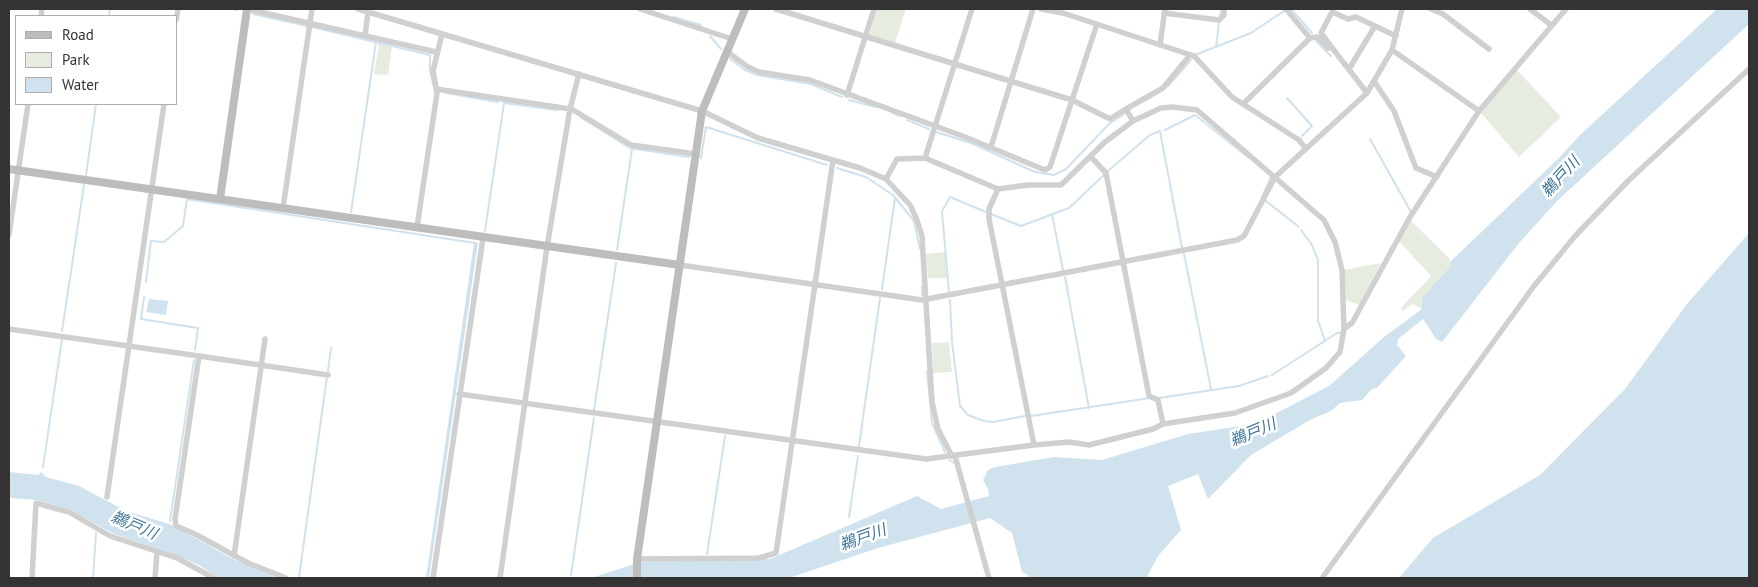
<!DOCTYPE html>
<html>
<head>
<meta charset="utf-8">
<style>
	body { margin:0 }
	#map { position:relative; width:1758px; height:587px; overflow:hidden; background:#fff; font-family:"PT Sans",sans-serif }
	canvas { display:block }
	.frame { position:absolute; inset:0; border:10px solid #333; pointer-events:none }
	.legend { position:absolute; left:15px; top:15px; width:162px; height:90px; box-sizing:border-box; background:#fff; border:1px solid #adadad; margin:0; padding:6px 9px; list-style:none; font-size:15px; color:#333 }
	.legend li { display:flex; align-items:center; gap:10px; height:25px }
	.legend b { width:25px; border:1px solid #adadad }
</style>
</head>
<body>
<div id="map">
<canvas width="1758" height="587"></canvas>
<div class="frame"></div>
<ul class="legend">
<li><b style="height:6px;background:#bdbdbd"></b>Road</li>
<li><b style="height:14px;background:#e6ecdf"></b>Park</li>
<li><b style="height:14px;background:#cfe2ee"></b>Water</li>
</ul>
</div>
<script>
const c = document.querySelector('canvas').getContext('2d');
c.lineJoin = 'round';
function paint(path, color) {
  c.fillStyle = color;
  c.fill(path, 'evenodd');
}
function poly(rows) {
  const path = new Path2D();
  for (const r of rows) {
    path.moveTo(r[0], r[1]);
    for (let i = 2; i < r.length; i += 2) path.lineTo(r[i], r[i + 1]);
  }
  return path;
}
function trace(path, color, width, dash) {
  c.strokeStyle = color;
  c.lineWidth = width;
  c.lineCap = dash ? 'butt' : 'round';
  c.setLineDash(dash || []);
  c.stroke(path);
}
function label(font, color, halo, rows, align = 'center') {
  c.font = font + ' "PT Sans","Noto Sans JP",sans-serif';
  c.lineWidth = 5;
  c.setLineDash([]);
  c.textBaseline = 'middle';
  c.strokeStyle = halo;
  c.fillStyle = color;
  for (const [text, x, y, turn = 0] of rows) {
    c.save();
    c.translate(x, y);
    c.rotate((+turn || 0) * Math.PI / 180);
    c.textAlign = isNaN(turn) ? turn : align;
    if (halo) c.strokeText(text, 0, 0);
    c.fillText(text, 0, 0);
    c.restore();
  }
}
paint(poly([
	[876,9,906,9,895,43,869,36],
	[379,44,392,47,388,75,374,74],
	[1516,69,1561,117,1519,157,1481,113],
	[1410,220,1449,258,1451,266,1438,283,1422,309,1413,304,1403,311,1401,308,1431,276,1399,241],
	[945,252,947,278,928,278,926,254],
	[1381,263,1359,305,1346,300,1344,270],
	[949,342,952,372,933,373,932,343]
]), '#e6ecdf');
paint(poly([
	[1717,9,1749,9,1749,24,1557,201,1519,243,1442,342,1436,339,1423,319,1398,339,1397,345,1406,356,1377,388,1372,389,1362,400,1340,403,1331,411,1310,420,1251,455,1208,499,1198,474,1168,486,1181,530,1158,556,1148,575,1149,578,1029,578,1028,575,1022,572,1012,533,990,518,878,548,789,578,591,578,641,562,770,559,917,496,941,509,989,496,988,489,983,480,988,470,995,467,1054,457,1102,460,1188,434,1254,424,1269,417,1329,386,1384,337,1422,309,1422,298,1451,266,1450,262,1559,158,1579,136],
	[1749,233,1749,578,1399,578,1433,538,1540,475,1625,389,1687,304],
	[474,243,478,242,429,578,426,578],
	[149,299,168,301,166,315,146,312],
	[9,472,38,475,41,472,46,477,79,486,126,511,172,525,235,560,278,578,219,578,199,565,178,556,114,534,66,508,37,500,9,498]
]), '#cfe2ee');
trace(poly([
	[231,9,237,10],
	[1291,9,1312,33],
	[253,14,307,26],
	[109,16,110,9],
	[673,17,701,25],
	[1220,17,1221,9],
	[312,27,430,55,430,71,435,91],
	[710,36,721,49],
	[1316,41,1331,56],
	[1216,47,1219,22],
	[1195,55,1251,33,1284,11],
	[730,59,745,70,757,75,811,84,842,97],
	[1168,86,1191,60],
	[446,93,498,102],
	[1287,98,1312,126,1302,136],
	[849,100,876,107],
	[892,113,900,116],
	[580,117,630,148,689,157],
	[907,120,929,129],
	[1165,130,1195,115,1249,158],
	[936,132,971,143,1035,172,1054,175,1066,169,1109,124,1124,114],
	[1370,139,1411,212],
	[701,158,706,127,827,165],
	[837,168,866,177,893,195,914,221,920,249],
	[1108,171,1150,135,1160,131,1182,248],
	[86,175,96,104],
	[1262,197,1271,177],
	[1266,201,1299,227],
	[351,212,376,42],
	[991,214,1021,226,1069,208,1104,175],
	[1052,214,1063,270],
	[1301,230,1312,245,1318,260,1318,321,1325,341],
	[485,231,504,103,557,110],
	[617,250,632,149],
	[1184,254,1211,389],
	[1065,277,1089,408],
	[146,282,151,241,164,242,183,226,187,199,475,243],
	[922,286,922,295],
	[882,289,895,198],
	[949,293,942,211,950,197,986,212],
	[144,297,141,319,198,328,195,350],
	[950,300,952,342,960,406,968,415,984,421,993,422,1025,416],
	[62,331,84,185],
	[328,371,331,348],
	[927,371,932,423,945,452],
	[1272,375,1337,333,1342,332],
	[1159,398,1239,386,1268,376],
	[594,410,616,263],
	[1031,416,1150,398],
	[859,446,880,298],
	[949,460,954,463],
	[43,467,62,339],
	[849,517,858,456],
	[170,521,194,360],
	[707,554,725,436],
	[571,575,594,418],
	[299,577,327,377],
	[93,578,96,533]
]), '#cfe2ee', 2);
trace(poly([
	[247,9,436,52],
	[358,9,702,111,758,138,860,168,886,179,910,205,917,220,922,236,932,402,938,429,952,456],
	[640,9,732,39],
	[776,9,1072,100,1110,119,1126,109,1133,121],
	[1041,9,1063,13,1194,56,1232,97,1299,140,1306,149],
	[1286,9,1310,38,1317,37,1328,48],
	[1431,9,1443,14,1489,49],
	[1530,9,1551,25],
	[1164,13,1219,20,1224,15,1224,9],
	[41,16,42,9],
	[176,20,178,9],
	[365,36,368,12],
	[1160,45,1165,9],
	[1392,50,1479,111],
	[726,51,748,67,759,72,810,80,965,137,1045,170,1050,167,1097,24],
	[1344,63,1367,93],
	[1346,66,1321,33,1332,12,1348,19,1356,17,1396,36],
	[1349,69,1375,26],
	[1374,81,1394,111,1416,168,1437,177],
	[436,89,570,109],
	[847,95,874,9],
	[1243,104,1310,38],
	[570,108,631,145,696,154],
	[1126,109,1163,88,1190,55],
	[991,147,1033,9],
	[1091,157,1106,173,1149,396,1158,400,1163,424],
	[925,158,972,9],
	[998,189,989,209,989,219,1034,445],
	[283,208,312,9],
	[417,227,437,93,433,71,442,34],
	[9,235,28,104],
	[680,265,922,300,1237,240,1244,236,1275,177,1367,93,1392,50,1402,9],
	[9,329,199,356,175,519,176,526,195,534,248,563,286,578],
	[1344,329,1352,323,1410,217,1479,111,1566,9],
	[199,356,328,375],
	[459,394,926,459,1034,445,1069,442,1089,445,1153,429,1163,424,1235,413,1291,393,1326,368,1340,352,1344,329,1342,270,1335,242,1324,220,1197,110,1173,107,1161,108,1133,121,1105,142,1061,185,1028,185,998,189,925,158,897,159,886,179],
	[955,456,989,578],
	[107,497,164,104],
	[234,556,265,339],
	[637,559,759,558,776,553,833,160],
	[32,578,36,503,69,512,110,536,177,558,214,578],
	[155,578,157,552],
	[433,578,483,238],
	[500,578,547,247,570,109,579,74],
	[1322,578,1534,286,1576,235,1629,180,1749,69]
]), '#d0d0d0', 5.5);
trace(poly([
	[9,169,680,265],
	[220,199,247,9],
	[637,578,637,559,702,111,745,9]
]), '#bdbdbd', 8);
label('italic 16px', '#3f7597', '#fff', [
	["鵜戸川",1561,177,-48],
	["鵜戸川",1253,433,-23],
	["鵜戸川",134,526,23],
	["鵜戸川",863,538,-20]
]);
</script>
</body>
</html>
